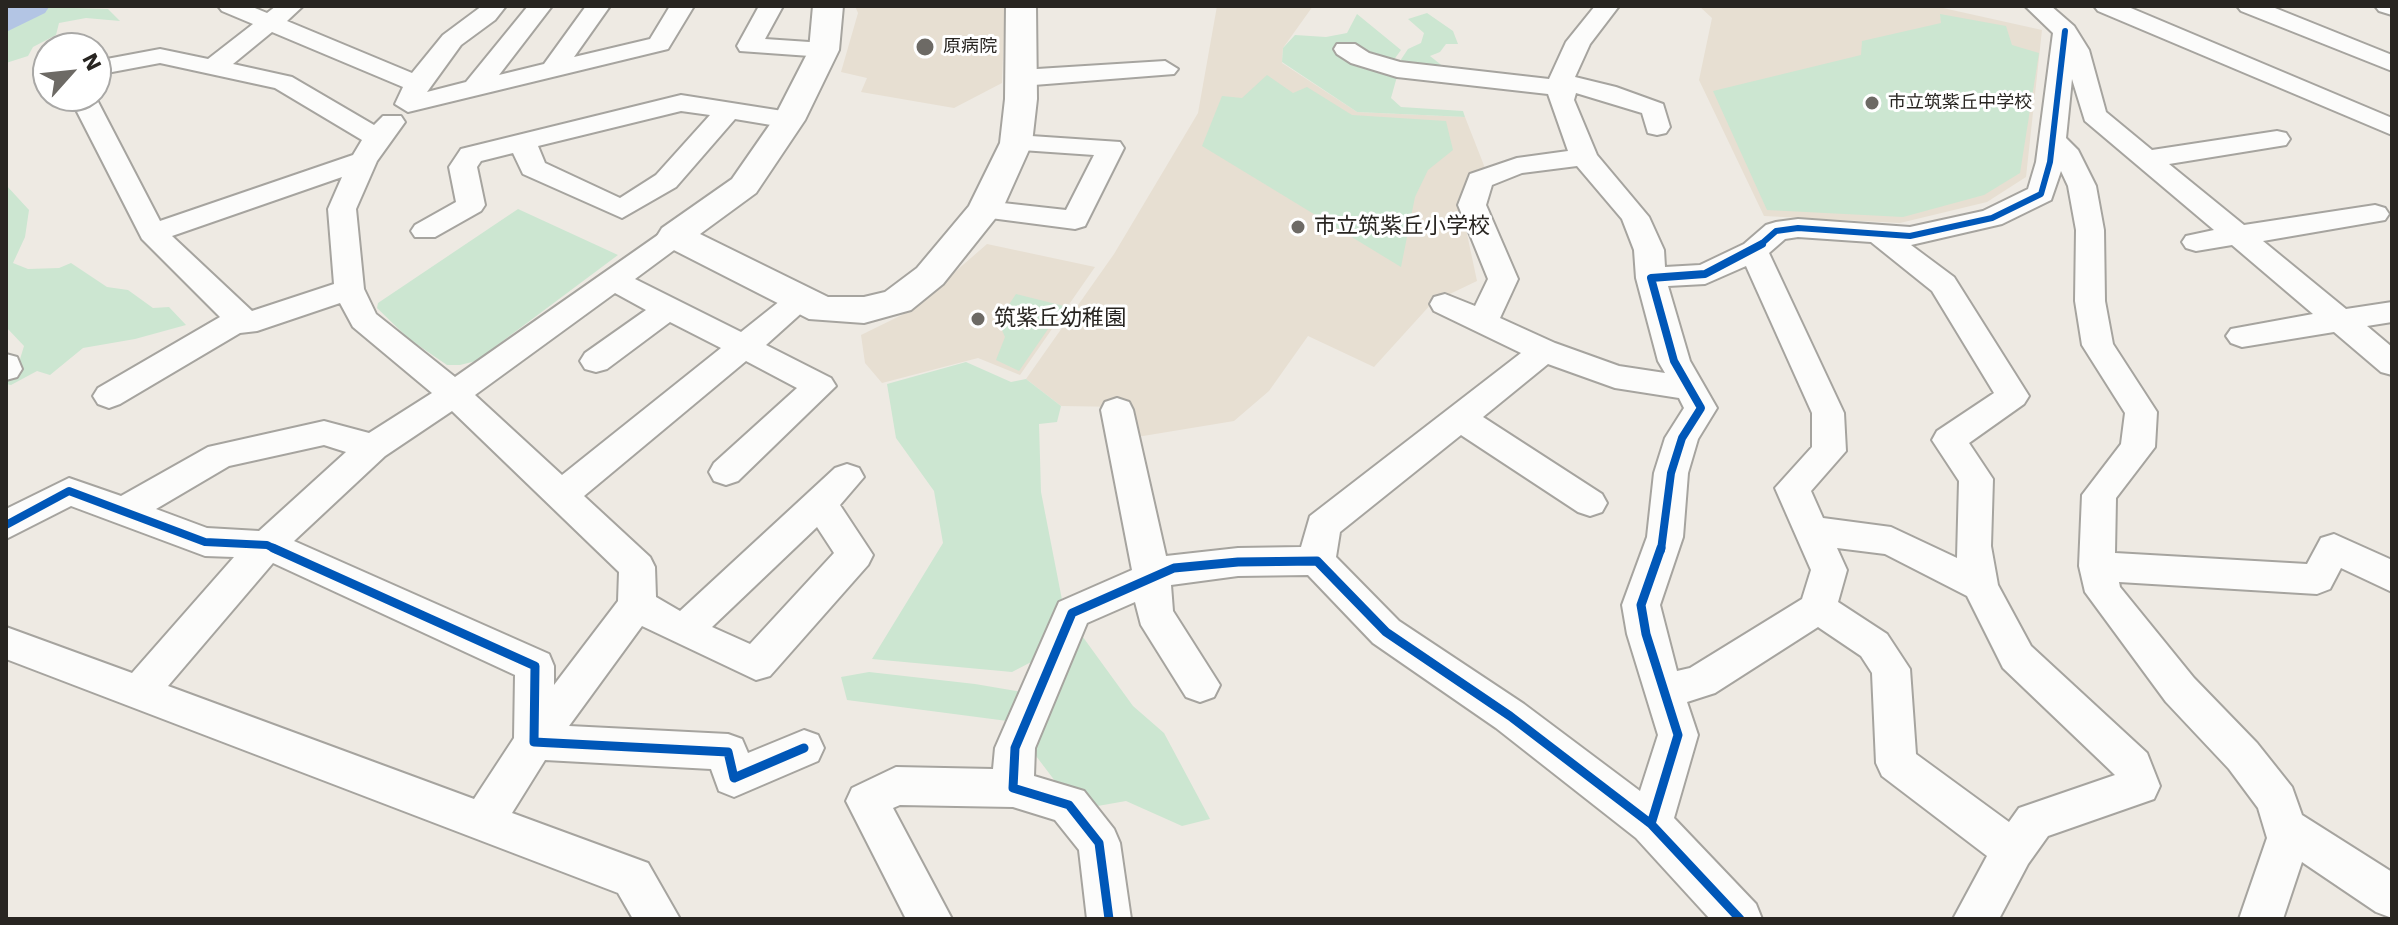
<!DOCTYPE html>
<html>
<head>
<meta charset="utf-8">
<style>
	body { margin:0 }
	#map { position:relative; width:2398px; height:925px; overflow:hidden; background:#eeeae3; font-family:"Work Sans",sans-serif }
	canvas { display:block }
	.frame { position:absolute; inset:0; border:8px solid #282521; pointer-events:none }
	.north { position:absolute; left:32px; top:32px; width:80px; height:80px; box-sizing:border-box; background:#fff; border:2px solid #a9a8a6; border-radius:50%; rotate:63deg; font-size:22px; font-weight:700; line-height:32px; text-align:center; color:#282521 }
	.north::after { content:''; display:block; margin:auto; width:28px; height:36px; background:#6d6a65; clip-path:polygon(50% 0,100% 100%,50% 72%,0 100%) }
</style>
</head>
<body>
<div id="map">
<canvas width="2398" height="925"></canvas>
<div class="frame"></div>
<div class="north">N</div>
</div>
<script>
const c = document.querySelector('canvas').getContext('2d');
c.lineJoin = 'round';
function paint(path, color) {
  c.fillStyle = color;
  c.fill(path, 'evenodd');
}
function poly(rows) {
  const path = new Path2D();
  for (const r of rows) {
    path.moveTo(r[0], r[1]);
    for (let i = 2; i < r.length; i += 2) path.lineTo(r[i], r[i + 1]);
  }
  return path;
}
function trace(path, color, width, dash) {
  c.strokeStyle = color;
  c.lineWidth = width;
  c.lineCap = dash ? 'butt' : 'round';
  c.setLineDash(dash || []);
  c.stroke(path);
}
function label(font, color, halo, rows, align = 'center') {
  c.font = font + ' "Work Sans","Noto Sans JP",sans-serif';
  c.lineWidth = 6;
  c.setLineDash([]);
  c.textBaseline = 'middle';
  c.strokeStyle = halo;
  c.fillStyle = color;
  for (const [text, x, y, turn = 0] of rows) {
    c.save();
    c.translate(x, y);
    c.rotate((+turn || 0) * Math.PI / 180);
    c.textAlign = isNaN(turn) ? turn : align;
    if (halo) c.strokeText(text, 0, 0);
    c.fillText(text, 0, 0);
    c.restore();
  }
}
paint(poly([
	[855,6,1005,6,1002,83,954,108,861,92,867,78,841,72,858,13],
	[1217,6,1313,6,1283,48,1282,63,1357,112,1465,117,1485,168,1460,201,1477,281,1433,302,1374,367,1308,336,1269,391,1234,421,1137,437,1123,407,1061,406,1026,379,1114,254,1198,113],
	[1699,6,1934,6,2042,30,2026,177,1987,202,1900,223,1764,216,1699,80,1712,18],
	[987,244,1095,267,1020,375,978,358,882,383,865,363,861,335,910,311]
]), '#e7dfd2');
paint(poly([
	[6,6,108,9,120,21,86,18,59,23,56,35,33,47,28,56,6,63],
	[1427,13,1453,31,1458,44,1446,44,1440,52,1430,56,1450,72,1398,64,1408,49,1421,43,1424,33,1408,19],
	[1357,14,1401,50,1393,61,1337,53,1344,61,1398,73,1391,98,1401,107,1463,111,1465,117,1357,112,1282,62,1283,48,1295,35,1326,37,1347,33],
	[1940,14,2006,26,2012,45,2039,53,2020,173,1984,195,1903,217,1767,210,1713,91,1861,55,1862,41,1941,23],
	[1267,75,1293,93,1307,87,1352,115,1446,121,1453,150,1428,170,1415,197,1401,267,1202,146,1222,96,1242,98],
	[6,185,29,210,25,237,13,263,28,269,59,268,71,263,107,287,128,290,153,308,169,307,186,325,135,339,83,348,50,375,37,371,11,385,6,384,17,369,24,346,6,327],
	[518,209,618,255,476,361,460,365,447,365,409,339,377,308,378,303],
	[1016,294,1064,306,1019,371,996,360,1005,337,998,321],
	[966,362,1011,382,1026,379,1061,406,1057,422,1039,424,1041,492,1064,610,1037,659,1012,672,872,659,943,543,934,491,896,438,887,384],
	[1080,633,1133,706,1164,733,1210,819,1182,826,1126,801,1092,807,1058,785,1030,748],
	[869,672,975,684,1028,693,1015,722,847,700,841,677]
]), '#cce6d1');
paint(poly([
	[6,6,48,6,49,7,45,13,6,32]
]), '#b3c5e4');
const minor = poly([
	[218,6,250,6,267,13,276,6,303,6,287,21,412,73,443,35,482,6,506,6,495,20,461,45,427,92,466,82,528,6,552,6,499,75,544,64,586,6,610,6,574,57,650,39,670,6,694,6,668,49,408,112,395,104,403,87,272,32,233,64,292,77,374,125,383,116,401,116,405,122,377,161,356,209,364,289,376,314,455,377,665,230,675,227,685,230,689,236,685,242,635,279,741,332,790,293,801,290,812,293,816,300,766,345,831,378,836,386,738,481,726,485,714,481,709,472,714,463,797,388,746,361,584,496,650,557,655,567,656,597,680,611,835,468,847,464,859,468,864,477,840,505,873,555,868,565,770,676,756,680,642,626,569,726,728,734,742,739,748,753,804,730,818,735,824,748,818,761,734,797,719,791,711,769,545,760,512,813,648,863,680,919,633,919,618,893,6,659,6,627,132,673,234,557,205,556,71,506,6,539,6,509,69,478,121,496,208,447,324,421,369,433,432,393,353,327,340,303,257,331,240,333,120,404,109,408,98,404,93,396,98,388,220,317,142,239,69,96,95,96,160,221,353,155,362,140,275,88,160,63,96,75,96,61,160,49,208,59,253,24,222,11,218,6],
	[342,177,328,209,334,284,252,311,172,236,342,177],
	[615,293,646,310,585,353,580,361,585,369,596,372,607,369,670,322,721,348,562,475,475,395,615,293],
	[452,411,619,572,618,601,554,685,554,666,549,654,294,541,385,456,452,411],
	[324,445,346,452,259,531,207,528,156,509,229,466,324,445],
	[817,527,834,553,750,644,712,627,817,527],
	[273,563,515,675,514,738,474,799,168,686,273,563],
	[759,6,783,6,765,39,824,43,836,50,824,57,740,51,737,46,759,6],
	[1595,6,1619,6,1590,44,1575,77,1616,87,1663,104,1670,127,1666,133,1657,135,1648,133,1642,113,1576,93,1574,100,1597,155,1649,217,1664,250,1665,267,1700,265,1744,244,1766,225,1776,222,1798,219,1910,227,1983,211,2028,189,2036,162,2053,33,2025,6,2051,6,2074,26,2089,50,2106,112,2152,150,2277,131,2286,133,2290,139,2286,145,2169,164,2244,225,2375,205,2385,208,2389,214,2385,220,2263,241,2346,309,2392,302,2392,322,2367,326,2392,347,2392,375,2381,372,2334,332,2242,347,2231,343,2226,336,2231,329,2313,314,2232,245,2196,251,2186,248,2182,242,2186,236,2214,230,2085,121,2072,79,2066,138,2078,150,2096,186,2104,230,2105,301,2113,344,2157,412,2155,447,2116,498,2115,553,2307,564,2321,538,2334,534,2392,560,2392,592,2341,568,2330,589,2317,594,2119,582,2120,587,2194,678,2257,743,2292,787,2302,815,2392,872,2392,918,2376,912,2302,862,2283,919,2239,919,2267,838,2258,808,2229,769,2166,702,2085,592,2079,566,2082,495,2121,444,2125,413,2082,345,2075,301,2076,230,2068,186,2061,171,2051,200,2002,224,1911,245,1954,277,2029,396,2024,404,1969,443,1993,479,1991,546,1998,585,2031,646,2147,753,2160,786,2154,799,2048,836,2028,864,1999,919,1953,919,1987,856,1882,776,1876,763,1872,673,1861,656,1818,627,1715,693,1687,702,1698,735,1674,818,1756,904,1762,919,1710,919,1636,838,1496,728,1373,643,1308,575,1238,576,1171,585,1173,611,1220,685,1214,697,1200,702,1186,697,1141,625,1135,602,1087,623,1035,748,1034,776,1084,791,1114,829,1120,843,1131,919,1087,919,1079,850,1055,820,1013,807,900,805,893,808,952,919,906,919,846,801,852,788,896,767,993,769,995,748,1059,602,1132,570,1101,410,1105,402,1117,398,1129,402,1133,410,1166,556,1238,548,1301,547,1310,516,1521,353,1434,311,1430,304,1434,297,1445,294,1475,306,1488,279,1458,205,1470,174,1517,158,1568,151,1548,94,1397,77,1351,63,1337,54,1334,49,1337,44,1355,44,1369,53,1400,62,1549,79,1566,42,1595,6],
	[1577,166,1622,219,1634,250,1636,278,1658,361,1665,373,1619,366,1555,343,1500,318,1518,279,1486,205,1492,185,1522,173,1577,166],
	[1798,237,1871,242,1932,291,1994,393,1937,431,1932,440,1959,481,1957,558,1891,527,1823,518,1811,491,1846,451,1844,413,1769,253,1785,239,1798,237],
	[1746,266,1812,413,1812,447,1775,488,1811,570,1802,599,1690,668,1677,671,1660,605,1683,537,1688,473,1698,439,1717,408,1690,361,1668,286,1705,284,1746,266],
	[1548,364,1615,388,1679,398,1684,408,1665,438,1654,473,1647,537,1622,605,1627,634,1658,735,1640,791,1524,704,1399,621,1336,557,1340,532,1461,435,1578,512,1590,516,1602,512,1607,503,1602,494,1483,417,1548,364],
	[1837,548,1885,554,1967,596,2003,668,2115,775,2019,808,2009,822,1916,754,1910,669,1887,634,1838,602,1847,570,1837,548],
	[2094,6,2126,6,2392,118,2392,135,2098,11,2094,6],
	[2237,6,2270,6,2392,55,2392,71,2241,11,2237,6],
	[2375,6,2392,6,2392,15,2379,11,2375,6],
	[1165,61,1178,69,1174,74,1021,86,1008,78,1021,70,1165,61],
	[681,95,789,112,802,120,789,128,735,119,676,187,622,218,523,174,513,153,481,161,477,167,485,205,481,211,435,237,415,237,411,231,415,225,456,202,449,167,461,149,681,95],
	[681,111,710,115,656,175,620,198,545,163,538,146,681,111],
	[1016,135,1120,142,1124,148,1085,226,1075,229,975,216,971,210,975,204,985,201,1066,210,1094,155,1007,149,1003,143,1007,137,1016,135],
	[6,354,17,357,22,369,17,377,6,380,6,354]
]);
const tertiary = poly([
	[813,6,843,6,839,50,805,120,756,193,700,234,828,297,864,297,885,292,917,268,969,206,1000,143,1005,99,1006,6,1036,6,1037,99,1032,143,1002,210,943,284,911,310,864,323,809,319,662,244,657,236,662,228,732,179,773,120,809,50,813,6]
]);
trace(minor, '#a6a49f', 4);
trace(tertiary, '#a6a49f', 4);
paint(minor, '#fcfcfb');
paint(tertiary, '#fcfcfb');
trace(poly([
	[1759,246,1776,231,1798,228,1910,236,1992,218,2041,194,2050,162,2065,31]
]), '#0057b8', 6);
trace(poly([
	[6,525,69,491,205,542,267,545,277,550],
	[1661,550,1671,473,1682,438,1701,408,1674,361,1651,278,1705,274,1762,244]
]), '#0057b8', 8);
trace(poly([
	[273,548,535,666,534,742,728,752,734,778,804,748],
	[1661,548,1641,605,1646,634,1678,735,1651,824,1740,919],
	[1109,919,1099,843,1069,805,1013,788,1015,748,1072,613,1174,568,1238,562,1317,561,1386,632,1510,716,1651,824]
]), '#0057b8', 9);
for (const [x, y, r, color] of [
	[925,47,10,"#6d6a65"],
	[1872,103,8,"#6d6a65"],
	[1298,227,8,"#6d6a65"],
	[978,319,8,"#6d6a65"]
]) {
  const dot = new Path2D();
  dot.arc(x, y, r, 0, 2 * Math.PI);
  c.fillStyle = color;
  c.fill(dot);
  trace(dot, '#fff', 3);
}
label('18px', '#282521', '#fff', [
	["原病院",943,47],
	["市立筑紫丘中学校",1888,103]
], 'left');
label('22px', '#282521', '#fff', [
	["市立筑紫丘小学校",1314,227],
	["筑紫丘幼稚園",994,319]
], 'left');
</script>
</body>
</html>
